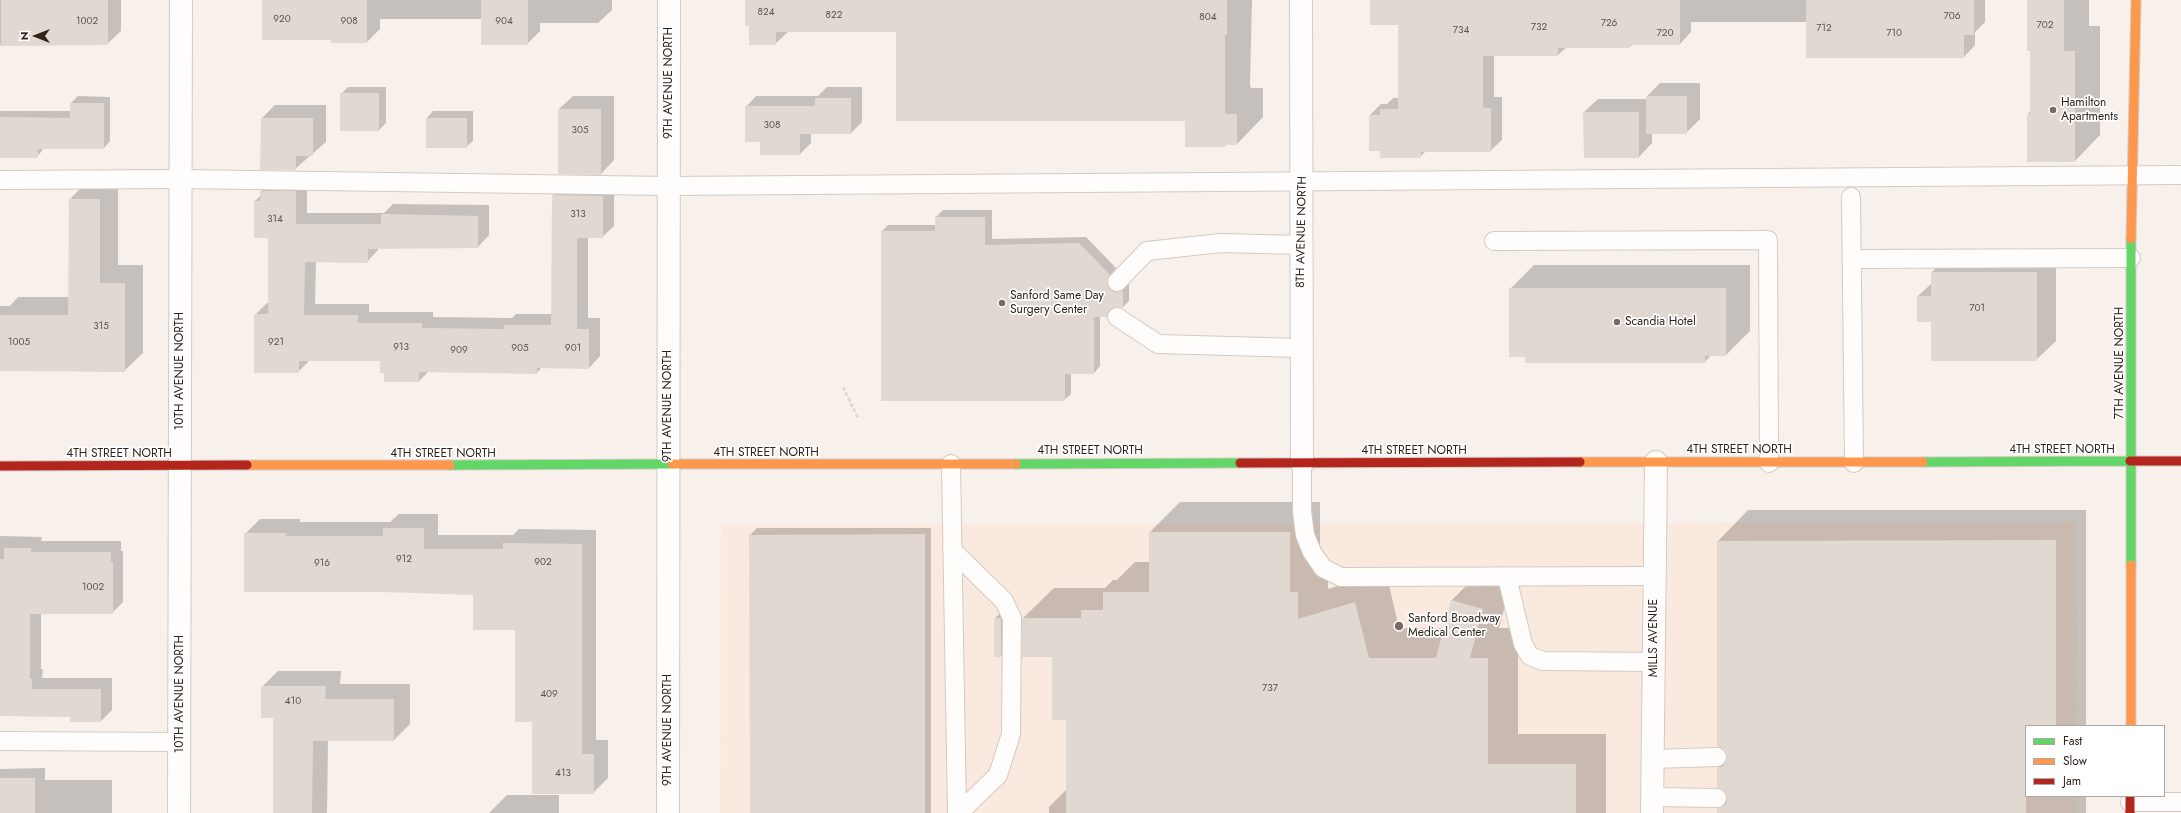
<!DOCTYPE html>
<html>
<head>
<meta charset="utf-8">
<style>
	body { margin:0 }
	#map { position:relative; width:2181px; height:813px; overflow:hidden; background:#f7f0eb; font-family:Jost,sans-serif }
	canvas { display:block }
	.legend { position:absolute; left:2025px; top:725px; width:140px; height:72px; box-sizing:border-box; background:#fff; border:1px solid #aca7a4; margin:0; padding:5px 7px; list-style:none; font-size:12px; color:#2f231b }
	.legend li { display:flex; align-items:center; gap:8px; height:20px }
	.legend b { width:20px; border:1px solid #aca7a4 }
	.north { position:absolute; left:16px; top:16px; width:40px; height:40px; -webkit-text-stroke:3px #fff; paint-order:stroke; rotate:270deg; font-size:11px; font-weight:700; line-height:16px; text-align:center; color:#2f231b }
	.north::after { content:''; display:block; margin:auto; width:14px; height:18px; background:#2f231b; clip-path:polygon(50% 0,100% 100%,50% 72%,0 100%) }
</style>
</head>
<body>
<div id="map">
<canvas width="2181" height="813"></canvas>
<ul class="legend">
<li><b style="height:5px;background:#63d668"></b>Fast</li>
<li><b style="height:5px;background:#ff974d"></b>Slow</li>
<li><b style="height:5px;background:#b3261e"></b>Jam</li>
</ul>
<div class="north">N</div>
</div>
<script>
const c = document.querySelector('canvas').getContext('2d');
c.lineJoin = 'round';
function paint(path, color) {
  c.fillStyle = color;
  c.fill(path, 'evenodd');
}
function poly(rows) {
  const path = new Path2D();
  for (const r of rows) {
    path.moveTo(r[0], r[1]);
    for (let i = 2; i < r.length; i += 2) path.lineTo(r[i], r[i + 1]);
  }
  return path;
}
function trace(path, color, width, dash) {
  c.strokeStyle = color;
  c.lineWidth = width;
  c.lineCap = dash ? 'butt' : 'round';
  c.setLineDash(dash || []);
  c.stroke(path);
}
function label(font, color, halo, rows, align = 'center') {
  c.font = font + ' Jost,sans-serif';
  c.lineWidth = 3.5;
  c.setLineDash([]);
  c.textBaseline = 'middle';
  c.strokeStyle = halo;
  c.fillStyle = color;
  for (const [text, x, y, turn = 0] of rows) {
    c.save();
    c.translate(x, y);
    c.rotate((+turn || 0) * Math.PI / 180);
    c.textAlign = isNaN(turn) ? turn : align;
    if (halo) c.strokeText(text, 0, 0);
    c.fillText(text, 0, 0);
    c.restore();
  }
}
paint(poly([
	[2076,522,2077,726,2026,726,2026,796,2077,796,2077,813,720,813,721,525]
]), '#fae9de');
paint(poly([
	[0,0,121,0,121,31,107,44,0,45],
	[263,0,612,0,612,10,598,23,540,23,540,31,527,44,482,19,380,19,380,29,367,42,332,39],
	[746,0,1252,0,1250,85,1251,88,1263,88,1263,117,1237,144,1227,144,1225,146,1186,120,897,31,789,31,775,44,750,25],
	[1371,0,1985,0,1985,22,1975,32,1975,45,1964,57,1807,22,1691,22,1691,32,1680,44,1633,44,1630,47,1567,47,1558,55,1494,55,1494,97,1502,97,1502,140,1490,151,1426,151,1420,157,1381,150,1370,115,1381,104,1387,104,1393,98,1399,98,1399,24],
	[2028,0,2089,0,2089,26,2100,26,2100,135,2075,161,2028,114,2031,110,2031,50],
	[1660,83,1700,83,1700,119,1686,133,1652,133,1652,143,1639,157,1584,112,1598,99,1647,99,1647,96],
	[348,87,386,87,386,123,379,130,341,94],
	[827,87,862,87,862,122,851,133,811,133,811,143,800,154,761,141,746,107,756,96,818,96],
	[78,96,110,97,110,141,104,148,44,148,37,157,0,157,0,111,71,111,71,103],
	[573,96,614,96,614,160,601,174,559,109],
	[275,105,326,105,326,142,295,169,262,118],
	[433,111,473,111,473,141,466,147,427,118],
	[272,180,307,180,307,213,384,213,393,204,489,205,489,235,478,247,378,248,378,250,367,262,316,261,315,304,369,304,369,312,433,312,433,317,512,318,516,314,552,314,553,195,565,184,614,185,614,226,602,237,588,237,588,318,600,318,600,356,589,368,542,367,537,373,429,371,419,381,385,372,381,360,310,360,298,372,255,315,267,303,269,303,269,237,255,201,261,195,261,191],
	[88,181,118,181,118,265,143,265,143,353,124,371,0,370,0,306,10,306,18,297,69,297,70,199],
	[943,210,992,210,992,239,1086,237,1116,268,1113,273,1116,283,1122,286,1129,284,1129,301,1123,307,1114,307,1106,316,1100,316,1100,366,1094,373,1071,373,1071,394,1064,400,882,231,888,225,936,225,936,217],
	[1951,253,2056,253,2056,341,2036,360,1932,321,1918,296,1932,283,1932,272],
	[1534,265,1750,265,1750,331,1726,355,1711,355,1705,362,1510,289],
	[1180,502,1320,502,1320,562,1328,562,1328,589,1386,572,1399,628,1445,628,1452,600,1482,570,1512,579,1499,628,1518,628,1518,734,1606,734,1606,813,1049,813,1049,807,1067,789,1067,719,1053,656,1023,618,1054,588,1105,588,1113,580,1117,580,1135,562,1150,562,1150,532],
	[1748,510,2086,510,2086,726,2026,726,2026,796,2086,796,2086,813,1718,813,1718,809,1728,798,1718,768,1729,757,1727,750,1718,746,1718,541],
	[399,514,438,514,438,535,513,535,519,529,596,530,596,740,608,740,608,778,593,793,533,721,516,629,474,594,245,534,260,519,300,519,300,522,390,522],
	[757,528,931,528,931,813,751,813,750,535],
	[0,536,42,537,41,541,121,541,121,551,123,551,123,602,112,613,41,613,41,669,43,669,42,678,112,678,112,710,101,721,71,721,71,716,0,715],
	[1002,612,1007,612,1007,650,1001,656,995,618],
	[278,671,341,671,340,684,410,684,410,724,394,740,328,740,327,813,274,813,274,717,262,687],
	[45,768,45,780,112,780,112,813,0,813,0,769],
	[507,795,559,795,559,813,489,813]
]), '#0003');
paint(poly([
	[1,0,108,0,108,45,1,46],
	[262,0,367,0,367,43,331,43,331,40,262,40],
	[481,0,528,0,528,45,481,45],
	[745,0,1227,0,1227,35,1225,35,1225,114,1237,114,1237,145,1225,145,1225,147,1185,147,1185,121,896,121,896,32,776,32,776,45,749,45,749,26,745,26],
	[1370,0,1680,0,1680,45,1630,45,1630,48,1558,48,1558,56,1483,56,1483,108,1491,108,1491,152,1421,152,1421,158,1380,158,1380,151,1369,151,1369,115,1380,115,1380,109,1398,109,1398,25,1370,25],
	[1806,0,1974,0,1974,35,1964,35,1964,58,1806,58],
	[2027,0,2064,0,2064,51,2075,51,2075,162,2027,162,2027,114,2030,114,2030,51,2027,51],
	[340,93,379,93,379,131,340,131],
	[1646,96,1687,96,1687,134,1646,134],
	[815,98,851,98,851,134,800,134,800,155,760,155,760,142,745,142,745,106,815,106],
	[70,103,104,103,104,149,38,149,38,158,0,158,0,117,70,118],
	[558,109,601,109,601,175,558,174],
	[1583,112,1639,112,1639,158,1584,158],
	[261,118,313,118,313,156,296,156,296,170,260,170],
	[426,118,467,118,467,148,426,148],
	[260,191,296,191,296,224,381,224,381,214,478,216,478,248,368,249,368,263,305,262,304,315,358,315,358,323,422,323,422,328,504,329,504,325,551,325,552,195,603,196,603,238,577,238,577,329,589,329,589,369,537,368,537,374,422,372,419,373,419,382,384,382,384,373,380,373,380,361,299,361,299,373,254,373,254,314,268,314,268,238,254,238,254,201,260,201],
	[69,199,100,199,100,283,125,283,125,372,0,371,0,315,68,315],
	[935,217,985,217,985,245,1079,243,1110,275,1107,280,1109,289,1115,292,1123,290,1123,308,1113,307,1108,312,1107,317,1094,317,1094,374,1065,374,1065,401,881,401,881,231,935,231],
	[1931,272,2037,272,2037,361,1931,361,1931,322,1917,322,1917,296,1931,296],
	[1509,288,1726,288,1726,356,1705,356,1705,363,1525,363,1525,357,1509,357],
	[383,528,424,528,424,549,503,549,503,543,582,544,582,754,594,754,594,794,532,794,532,722,515,722,515,630,473,630,473,595,383,592,244,592,244,533,286,533,286,536,383,536],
	[1149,532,1290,532,1290,592,1298,592,1298,619,1355,602,1369,658,1436,658,1451,600,1483,609,1470,658,1488,658,1488,764,1576,764,1576,813,1066,813,1066,720,1052,720,1052,657,1022,657,1022,618,1081,618,1081,610,1103,610,1103,592,1149,592],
	[925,534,925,813,750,813,749,535],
	[2056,540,2056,726,2026,726,2026,813,1717,813,1717,808,1726,804,1727,798,1723,789,1717,788,1717,768,1723,766,1727,757,1726,751,1717,747,1717,541],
	[4,548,31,548,31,552,111,552,111,562,113,562,113,614,30,614,30,679,32,679,32,689,101,689,101,722,70,722,70,717,0,716,0,559,4,559],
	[994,618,1000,618,1001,620,1001,657,994,657],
	[261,686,326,686,325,699,394,699,394,741,313,741,312,813,273,813,273,718,261,718],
	[0,778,35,778,35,813,0,813]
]), '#e2d8d2');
const lane = poly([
	[0,180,180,179,668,186,2179,175],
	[1851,197,1854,463],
	[1494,241,1768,240,1769,463],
	[1852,259,2131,258],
	[1117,282,1147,251,1221,243,1302,245],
	[1117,317,1158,344,1300,348],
	[951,464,957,813],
	[1302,464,1302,511,1305,535,1312,552,1323,568,1341,577,1654,576],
	[952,550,1004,601,1012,618,1011,734,998,775,959,813],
	[1507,577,1523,644,1530,656,1543,661,1654,662],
	[0,741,180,742],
	[1653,759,1717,757],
	[1652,797,1717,798],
	[2130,802,2181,802]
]);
const street = poly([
	[1301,0,1302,464],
	[179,813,181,0],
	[668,813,669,0],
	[1652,813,1656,462]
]);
const fast = poly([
	[1923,462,2130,461],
	[1016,464,1240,463],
	[450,465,672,464],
	[2131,565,2131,239]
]);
const slow = poly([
	[2131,239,2136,0],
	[1580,462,1923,462],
	[672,464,1016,464],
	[247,465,450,465],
	[2131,565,2131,726]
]);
const jam = poly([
	[2130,461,2181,461],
	[1240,463,1580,462],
	[0,466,247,465],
	[2130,796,2130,813]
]);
trace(lane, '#d3cac4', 20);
trace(street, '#d3cac4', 24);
trace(fast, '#d3cac4', 11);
trace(slow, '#d3cac4', 11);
trace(jam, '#d3cac4', 11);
trace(poly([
	[843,387,858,418]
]), '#dbd9d7', 2.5, [4, 2]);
trace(lane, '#fefdfc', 18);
trace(street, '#fefdfc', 22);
trace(fast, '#63d668', 9);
trace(slow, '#ff974d', 9);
trace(jam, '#b3261e', 9);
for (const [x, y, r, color] of [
	[2053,110,4,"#756b64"],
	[1002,303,4,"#756b64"],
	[1617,322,4,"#756b64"],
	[1399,626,5,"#756b64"]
]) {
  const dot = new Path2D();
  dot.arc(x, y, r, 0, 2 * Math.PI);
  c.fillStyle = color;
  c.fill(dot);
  trace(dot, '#fff', 1.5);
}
label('10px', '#5e524b', null, [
	["824",766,13],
	["822",834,16],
	["706",1952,17],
	["804",1208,18],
	["920",282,20],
	["1002",87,22],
	["908",349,22],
	["904",504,22],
	["726",1609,24],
	["702",2045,26],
	["732",1539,28],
	["712",1824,29],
	["734",1461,31],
	["720",1665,34],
	["710",1894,34],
	["308",772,126],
	["305",580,131],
	["313",578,215],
	["314",275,220],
	["701",1977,309],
	["315",101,327],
	["1005",19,343],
	["921",276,343],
	["913",401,348],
	["905",520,349],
	["901",573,349],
	["909",459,351],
	["912",404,560],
	["902",543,563],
	["916",322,564],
	["1002",93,588],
	["737",1270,689],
	["409",549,695],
	["410",293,702],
	["413",563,774]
]);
label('12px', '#2f231b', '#fff', [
	["9TH AVENUE NORTH",669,83,-90],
	["8TH AVENUE NORTH",1302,232,-89],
	["7TH AVENUE NORTH",2120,363,-90],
	["10TH AVENUE NORTH",180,371,-90],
	["9TH AVENUE NORTH",668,406,-90],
	["4TH STREET NORTH",1739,450],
	["4TH STREET NORTH",2062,450],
	["4TH STREET NORTH",1090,451],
	["4TH STREET NORTH",1414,451],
	["4TH STREET NORTH",766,453],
	["4TH STREET NORTH",119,454],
	["4TH STREET NORTH",443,454],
	["MILLS AVENUE",1654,638,-90],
	["10TH AVENUE NORTH",180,694,-90],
	["9TH AVENUE NORTH",668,730,-90]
]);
label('12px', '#2f231b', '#fff', [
	["Hamilton",2061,103],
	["Apartments",2061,117],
	["Sanford Same Day",1010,296],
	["Surgery Center",1010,310],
	["Scandia Hotel",1625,322],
	["Sanford Broadway",1408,619],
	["Medical Center",1408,633]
], 'left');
</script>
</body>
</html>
